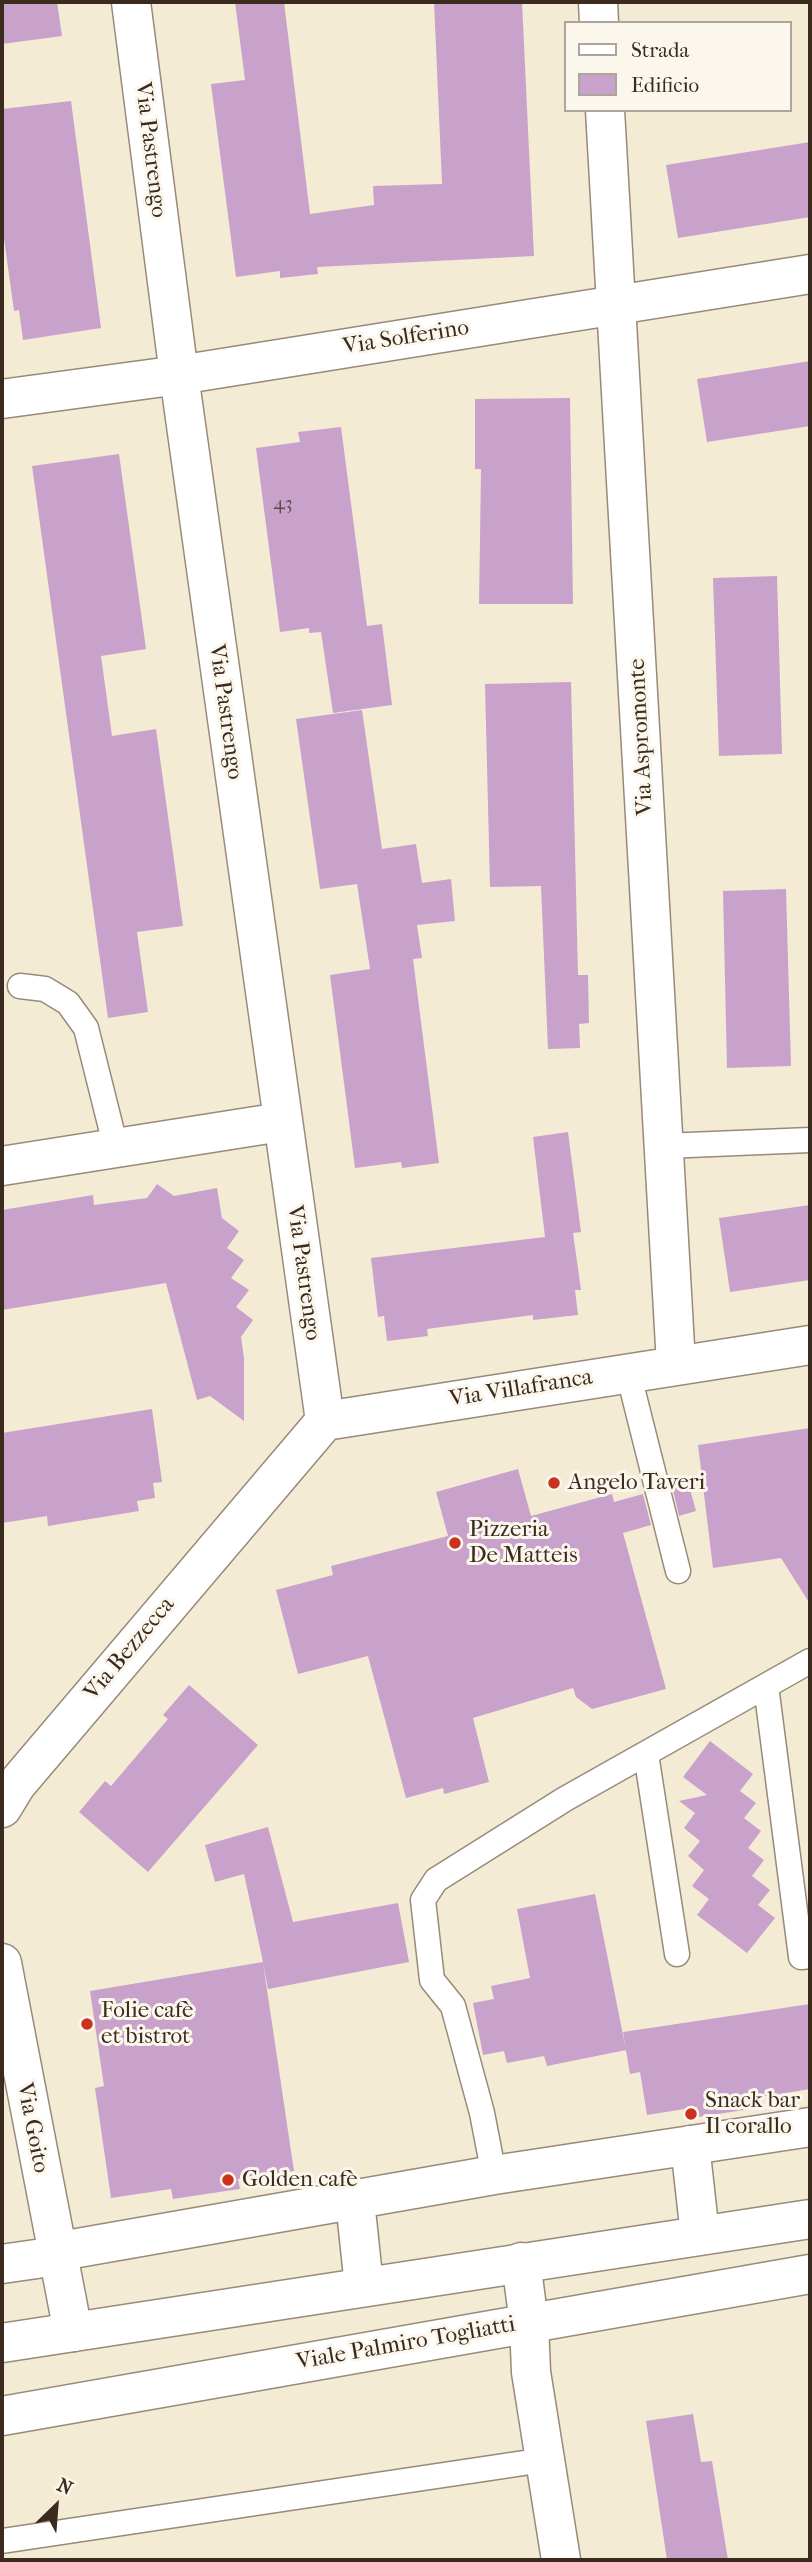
<!DOCTYPE html>
<html>
<head>
<meta charset="utf-8">
<style>
	body { margin:0 }
	#map { position:relative; width:812px; height:2562px; overflow:hidden; background:#f4ebd5; font-family:"IM FELL French Canon",serif }
	canvas { display:block }
	.frame { position:absolute; inset:0; border:4px solid #3b2a1e; pointer-events:none }
	.legend { position:absolute; left:564px; top:21px; width:228px; height:91px; box-sizing:border-box; background:#fbf7ec; border:2px solid #aea59a; margin:0; padding:9px 12px; list-style:none; font-size:21px; color:#3b2a1e }
	.legend li { display:flex; align-items:center; gap:14px; height:35px }
	.legend b { width:35px; border:2px solid #aea59a }
	.north { position:absolute; left:21px; top:2471px; width:70px; height:70px; -webkit-text-stroke:5px #fbf7ec; paint-order:stroke; rotate:25deg; font-size:19px; font-weight:700; line-height:28px; text-align:center; color:#3b2a1e }
	.north::after { content:''; display:block; margin:auto; width:24px; height:32px; background:#3b2a1e; clip-path:polygon(50% 0,100% 100%,50% 72%,0 100%) }
</style>
</head>
<body>
<div id="map">
<canvas width="812" height="2562"></canvas>
<div class="frame"></div>
<ul class="legend">
<li><b style="height:9px;background:#fff"></b>Strada</li>
<li><b style="height:19px;background:#c9a2cb"></b>Edificio</li>
</ul>
<div class="north">N</div>
</div>
<script>
const c = document.querySelector('canvas').getContext('2d');
c.lineJoin = 'round';
function paint(path, color) {
  c.fillStyle = color;
  c.fill(path, 'evenodd');
}
function poly(rows) {
  const path = new Path2D();
  for (const r of rows) {
    path.moveTo(r[0], r[1]);
    for (let i = 2; i < r.length; i += 2) path.lineTo(r[i], r[i + 1]);
  }
  return path;
}
function trace(path, color, width, dash) {
  c.strokeStyle = color;
  c.lineWidth = width;
  c.lineCap = dash ? 'butt' : 'round';
  c.setLineDash(dash || []);
  c.stroke(path);
}
function label(font, color, halo, rows, align = 'center') {
  c.font = font + ' "IM FELL French Canon",serif';
  c.lineWidth = 6;
  c.setLineDash([]);
  c.textBaseline = 'middle';
  c.strokeStyle = halo;
  c.fillStyle = color;
  for (const [text, x, y, turn = 0] of rows) {
    c.save();
    c.translate(x, y);
    c.rotate((+turn || 0) * Math.PI / 180);
    c.textAlign = isNaN(turn) ? turn : align;
    if (halo) c.strokeText(text, 0, 0);
    c.fillText(text, 0, 0);
    c.restore();
  }
}
paint(poly([
	[2,2,57,2,62,36,2,44],
	[235,2,284,2,310,214,374,205,373,186,442,184,434,2,522,2,534,256,317,267,318,274,280,278,280,271,236,277,211,84,245,80],
	[71,101,101,328,23,340,19,310,14,311,2,224,2,109],
	[810,142,810,217,678,238,666,165],
	[810,361,810,426,707,442,697,379],
	[570,398,573,604,479,604,481,469,475,469,475,399],
	[341,427,367,626,382,624,392,705,333,713,321,632,309,633,309,628,280,632,256,448,300,442,298,432],
	[119,454,146,649,101,656,112,736,156,729,183,926,137,932,148,1012,108,1018,32,466],
	[777,576,782,754,719,756,713,578],
	[571,682,578,975,588,975,589,1023,579,1024,580,1048,548,1049,541,886,490,887,485,684],
	[362,710,382,849,416,844,422,883,451,879,455,921,417,925,422,958,413,959,439,1163,402,1168,401,1162,355,1168,330,975,370,969,357,884,320,889,296,719],
	[786,889,791,1066,727,1068,723,891],
	[568,1132,581,1232,573,1233,581,1290,575,1290,578,1315,533,1320,533,1315,427,1329,428,1336,387,1341,384,1316,378,1317,371,1258,545,1237,533,1137],
	[157,1184,174,1196,217,1188,222,1218,239,1231,227,1248,244,1260,231,1278,249,1290,236,1307,253,1320,241,1337,244,1358,244,1421,210,1396,197,1400,166,1283,2,1310,2,1210,93,1195,94,1205,147,1198],
	[810,1205,810,1280,730,1292,719,1218],
	[152,1409,162,1482,153,1483,155,1498,137,1501,139,1511,48,1526,47,1516,2,1523,2,1433],
	[810,1428,810,1604,781,1558,713,1568,698,1445],
	[518,1469,531,1516,612,1494,614,1502,643,1494,651,1525,623,1533,666,1689,592,1709,576,1697,573,1688,473,1718,489,1782,444,1794,443,1788,406,1798,368,1656,298,1674,276,1590,333,1575,331,1566,448,1536,436,1492],
	[688,1482,696,1511,679,1516,672,1486],
	[189,1685,258,1745,148,1872,79,1812,105,1781,111,1786,168,1719,163,1715],
	[710,1741,753,1774,740,1791,756,1803,744,1818,761,1831,748,1848,764,1860,752,1876,770,1890,758,1905,775,1918,747,1953,697,1915,709,1899,692,1886,704,1870,688,1856,700,1841,684,1828,695,1813,679,1801,707,1795,683,1777],
	[268,1827,293,1922,398,1903,409,1962,268,1989,263,1963,294,2171,238,2179,240,2189,206,2194,173,2199,171,2189,111,2198,95,2088,104,2086,90,1991,263,1962,244,1874,215,1882,205,1845],
	[595,1894,626,2050,547,2066,544,2056,507,2063,504,2051,483,2055,473,2003,494,1999,491,1986,530,1978,517,1909],
	[810,2004,810,2089,743,2100,744,2110,698,2117,697,2107,647,2115,640,2072,630,2074,623,2032],
	[693,2414,701,2462,712,2461,728,2560,667,2560,646,2421]
]), '#c9a2cb');
const service = poly([
	[20,986,45,989,68,1003,86,1028,116,1148],
	[664,1146,810,1140],
	[628,1372,678,1571],
	[766,1686,801,1957,810,1956],
	[646,1754,677,1954],
	[494,2175,482,2113,453,2006,432,1980,423,1900,436,1880,565,1799,810,1661],
	[2,2541,544,2460]
]);
const minor = poly([
	[131,2,179,375,325,1421],
	[598,2,599,23],
	[605,110,676,1364],
	[2,399,179,375,810,274],
	[2,1166,281,1122],
	[2,1808,16,1785,325,1421,810,1345],
	[2,1963,73,2332],
	[690,2145,700,2235],
	[355,2201,364,2286],
	[55,2252,494,2175,810,2127],
	[521,2262,529,2323,531,2372,561,2560],
	[2,2264,57,2256]
]);
const tertiary = poly([
	[2,2343,810,2219],
	[2,2416,810,2274]
]);
trace(service, '#988a7a', 27);
trace(minor, '#988a7a', 41);
trace(tertiary, '#988a7a', 41);
trace(service, '#fff', 24);
trace(minor, '#fff', 38);
trace(tertiary, '#fff', 38);
for (const [x, y, r, color] of [
	[554,1483,7,"#c8321e"],
	[455,1543,7,"#c8321e"],
	[87,2024,7,"#c8321e"],
	[691,2114,7,"#c8321e"],
	[228,2180,7,"#c8321e"]
]) {
  const dot = new Path2D();
  dot.arc(x, y, r, 0, 2 * Math.PI);
  c.fillStyle = color;
  c.fill(dot);
  trace(dot, '#fbf7ec', 2.5);
}
label('19px', '#5e4849', null, [
	["43",283,504]
]);
label('23px', '#3b2a1e', '#fbf7ec', [
	["Via Pastrengo",150,150,83],
	["Via Solferino",406,338,-9],
	["Via Pastrengo",225,712,82],
	["Via Aspromonte",642,737,-93],
	["Via Pastrengo",303,1273,82],
	["Via Villafranca",521,1389,-9],
	["Via Bezzecca",130,1649,-50],
	["Via Goito",32,2128,79],
	["Viale Palmiro Togliatti",406,2344,-10]
]);
label('23px', '#3b2a1e', '#fbf7ec', [
	["Angelo Taveri",568,1483],
	["Pizzeria",469,1530],
	["De Matteis",469,1556],
	["Folie cafè",101,2011],
	["et bistrot",101,2037],
	["Snack bar",705,2101],
	["Il corallo",705,2127],
	["Golden cafè",242,2180]
], 'left');
</script>
</body>
</html>
